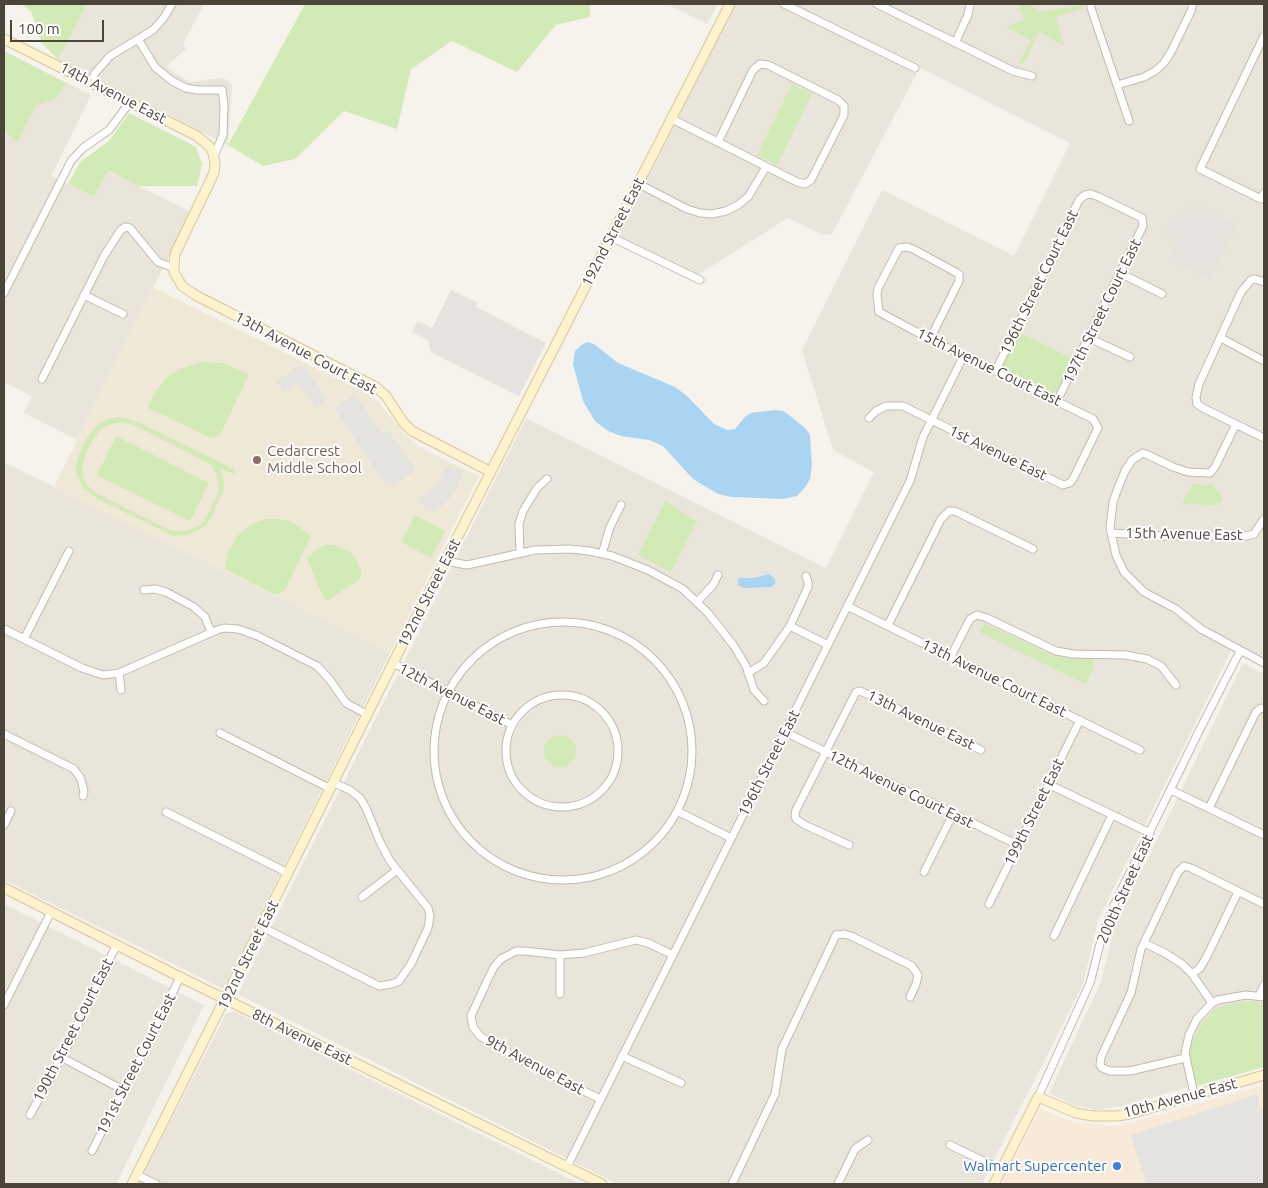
<!DOCTYPE html>
<html>
<head>
<meta charset="utf-8">
<style>
	body { margin:0 }
	#map { position:relative; width:1268px; height:1188px; overflow:hidden; background:#f6f3ec; font-family:Ubuntu,sans-serif }
	canvas { display:block }
	.frame { position:absolute; inset:0; border:5px solid #4b4439; pointer-events:none }
	.scale { position:absolute; left:10px; top:20px; width:94px; height:22px; box-sizing:border-box; border:2px solid #4b4439; border-top:0; padding-left:6px; font-size:15px; line-height:18px; white-space:nowrap; color:#4b4439; -webkit-text-stroke:4px #fff; paint-order:stroke }
</style>
</head>
<body>
<div id="map">
<canvas width="1268" height="1188"></canvas>
<div class="frame"></div>
<div class="scale">100 m</div>
</div>
<script>
const c = document.querySelector('canvas').getContext('2d');
c.lineJoin = 'round';
function paint(path, color) {
  c.fillStyle = color;
  c.fill(path, 'evenodd');
}
function poly(rows) {
  const path = new Path2D();
  for (const r of rows) {
    if (r.length === 3) {
      path.moveTo(r[0] + r[2], r[1]);
      path.arc(r[0], r[1], r[2], 0, 2 * Math.PI);
      continue;
    }
    path.moveTo(r[0], r[1]);
    for (let i = 2; i < r.length; i += 2) path.lineTo(r[i], r[i + 1]);
  }
  return path;
}
function trace(path, color, width, dash) {
  c.strokeStyle = color;
  c.lineWidth = width;
  c.lineCap = dash ? 'butt' : 'round';
  c.setLineDash(dash || []);
  c.stroke(path);
}
function label(font, color, halo, rows, align = 'center') {
  c.font = font + ' Ubuntu,sans-serif';
  c.lineWidth = 4;
  c.setLineDash([]);
  c.textBaseline = 'middle';
  c.strokeStyle = halo;
  c.fillStyle = color;
  for (const [text, x, y, turn = 0] of rows) {
    c.save();
    c.translate(x, y);
    c.rotate((+turn || 0) * Math.PI / 180);
    c.textAlign = isNaN(turn) ? turn : align;
    if (halo) c.strokeText(text, 0, 0);
    c.fillText(text, 0, 0);
    c.restore();
  }
}
paint(poly([
	[87,4,204,4,183,44,186,49,166,67,189,82,224,78,232,85,228,145,58,60],
	[667,4,718,4,707,24],
	[735,4,776,4,917,73,832,234,823,235,788,218,696,276,625,240,619,235],
	[793,4,1264,4,1264,659,1234,645,1098,920,1083,984,982,1184,618,1184,238,994,526,418,826,568,874,472,833,450,802,350,882,190,1014,256,1070,143],
	[1177,239,1210,278,1168,258],
	[4,51,91,95,51,176,94,197,107,170,191,212,77,440,24,413,32,396,4,382],
	[4,462,390,653,223,989,4,880],
	[1243,663,1264,674,1264,1066,1118,1107,1095,1110,1071,1104,1049,1093,1101,982,1114,928],
	[4,904,204,1005,116,1184,4,1184],
	[234,1011,580,1184,138,1184,226,1014]
]), '#eae5da');
paint(poly([
	[1264,1085,1264,1184,1002,1184,1040,1109,1073,1122,1111,1126,1127,1124]
]), '#f7ead8');
paint(poly([
	[1195,205,1236,225,1210,279,1168,258,1176,239,1163,233,1166,227],
	[451,290,478,303,476,307,546,343,519,396,431,352,428,340,412,332,418,321,432,328]
]), '#e6e2dd');
paint(poly([
	[153,287,368,394,377,400,406,436,419,447,479,476,390,653,54,487]
]), '#efe8d6');
paint(poly([
	[21,4,87,4,58,60,42,43,31,11],
	[305,4,590,4,590,17,556,25,517,72,452,41,411,69,397,129,344,111,295,159,263,166,228,145],
	[1018,4,1030,4,1038,12,1084,5,1084,8,1056,17,1064,45,1039,32,1025,62,1018,65,1031,40,1005,27,1024,20],
	[4,51,66,83,56,99,36,105,17,143,4,129],
	[792,84,812,94,777,165,757,155],
	[129,113,196,147,202,164,197,186,138,186,108,170,94,197,68,184,80,162,109,141],
	[1018,332,1073,359,1058,391,1053,394,1048,394,1001,369,1002,365],
	[201,362,223,363,249,374,220,435,211,438,148,408,155,392,168,376,180,369],
	[120,417,137,422,236,470,234,474,221,469,224,482,223,492,211,518,204,527,188,535,173,536,98,499,84,489,77,475,76,466,79,454,85,441,92,431,100,423,110,418],
	[120,422,134,425,199,458,212,466,218,479,218,493,209,513,200,525,187,531,178,531,169,530,97,494,87,485,83,477,82,468,86,453,93,439,103,427],
	[116,436,209,483,190,521,97,475],
	[1193,483,1205,486,1212,483,1222,497,1222,503,1217,503,1216,505,1182,504],
	[666,500,683,513,697,521,671,572,638,555],
	[415,515,445,531,431,558,401,542],
	[267,519,281,519,294,523,311,536,285,590,279,594,274,594,225,569,228,551,238,535,254,523],
	[324,545,334,545,350,552,357,561,361,572,361,578,329,600,324,599,307,558,316,550],
	[984,623,1045,652,1063,658,1093,659,1093,669,1085,684,979,632],
	[560,751,16],
	[1250,1001,1264,1004,1264,1067,1197,1086,1188,1059,1190,1047,1197,1032,1205,1020,1216,1008,1234,1003]
]), '#d2eab5');
paint(poly([
	[300,365,303,369,305,367,327,400,315,408,298,383,283,392,276,381],
	[355,394,382,434,388,430,416,470,393,485,390,481,385,484,334,408],
	[448,465,464,472,456,489,450,498,440,508,433,512,430,508,426,510,417,499,432,489],
	[1258,1094,1260,1109,1264,1110,1264,1184,1146,1184,1131,1135]
]), '#e5e3e0');
paint(poly([
	[587,342,594,344,618,363,675,387,687,396,714,424,727,430,735,429,745,417,751,413,775,410,783,411,789,415,806,429,810,435,812,465,810,479,806,486,797,496,783,499,732,497,718,494,693,479,663,446,649,440,621,436,608,431,595,421,583,401,573,364,575,351,580,346],
	[769,574,775,579,775,584,771,587,744,588,738,585,738,579,741,578,755,578]
]), '#a9d4f2');
const street = poly([
	[784,4,915,68],
	[877,4,1013,71,1032,76],
	[1091,4,1091,8,1129,121],
	[1264,36,1200,169,1261,199,1264,193],
	[138,39,155,67,172,81,186,88,197,90,222,90,224,105,223,135,214,156],
	[955,43,968,15,970,4],
	[91,82,95,73,110,56,153,30,163,19,172,4],
	[1117,85,1144,77,1155,71,1164,63,1171,52,1191,11,1193,4],
	[672,119,797,182,805,184,811,180,844,115,844,106,838,100,768,65,760,64,753,70,718,142],
	[639,184,687,209,700,213,712,214,726,211,738,205,748,197,766,167],
	[611,237,700,280],
	[1120,273,1162,294],
	[1264,282,1255,279,1251,280,1241,292,1199,384,1196,397,1197,404,1203,408,1264,438],
	[4,293,71,161,83,148,109,130,130,102],
	[84,295,123,314],
	[1089,338,1130,357],
	[1221,338,1262,360],
	[996,370,1079,200,1085,195,1091,194,1099,197,1142,218,1143,226,1057,401],
	[42,379,104,256,120,231,125,227,130,228,158,262,174,268],
	[869,418,876,411,886,406,903,406,1063,485,1070,483,1073,479,1098,428,1093,419,930,339,879,312,877,295,878,288,899,248,907,247,913,249,959,274,959,281,930,339],
	[1236,424,1215,467,1210,473,1188,472,1173,467,1148,455,1143,453,1138,456,1132,460,1125,471,1118,488,1113,502,1110,528,1116,555,1124,572,1144,592,1176,609,1201,629,1264,663],
	[1111,533,1159,536,1246,536,1254,534,1264,519],
	[520,553,519,524,523,511,537,488,547,479],
	[602,554,610,527,621,505],
	[446,561,467,565,535,550,570,549,589,551,612,556,648,570,683,589,708,613,734,646,746,666,754,690,764,701],
	[144,590,155,589,166,592,194,607,205,617,211,632],
	[697,602,713,585,718,575],
	[847,606,1140,750],
	[563,751,129],
	[888,625,941,519,949,511,954,511,959,513,1033,549],
	[790,626,828,645],
	[4,629,82,668,103,675,119,673,217,630,224,628,238,629,258,636,317,666,330,680,346,703,368,715],
	[24,639,69,551],
	[951,656,970,619,977,615,987,618,1056,651,1073,654,1126,655,1147,659,1161,666,1176,685],
	[393,663,512,725],
	[119,673,121,690],
	[748,673,764,663,790,626,808,587,808,582,806,576],
	[562,751,56],
	[785,732,1018,845],
	[220,733,331,789],
	[4,734,74,769,81,779,84,792,83,796],
	[1048,784,1150,833],
	[1171,790,1264,835],
	[1209,808,1256,712,1261,708,1264,709],
	[677,811,731,838],
	[166,812,288,873],
	[4,825,11,811],
	[849,845,805,825,796,819,795,815,796,810,856,692,860,691,869,695,981,750],
	[924,872,953,814],
	[362,897,397,870],
	[989,904,1080,720],
	[262,927,379,986,392,984,399,981,411,964,428,928,430,916,428,908,390,861,380,842,366,808,360,798,350,790,334,783],
	[1054,936,1112,815],
	[1144,943,1165,953,1182,964,1192,974,1212,1003],
	[1192,974,1200,968,1207,956,1238,892],
	[560,994,560,955],
	[1259,996,1264,985],
	[4,1005,51,912],
	[622,1056,681,1083],
	[61,1057,123,1090],
	[1185,1058,1130,1071,1110,1071,1102,1068,1100,1065,1101,1057,1131,993,1141,949,1178,872,1184,866,1191,868,1264,904],
	[1194,1094,1185,1053,1189,1035,1197,1019,1212,1003,1218,1000,1246,995,1264,997],
	[1038,1097,1090,983,1101,940,1115,903,1198,733,1240,651],
	[600,1099,512,1055,480,1036,473,1027,471,1016,488,979,494,967,501,959,516,951,525,951,560,955,584,953,636,940,648,943,673,955],
	[30,1115,67,1047,116,946],
	[950,1145,1002,1170],
	[92,1151,123,1090,151,1038,180,977],
	[567,1167,910,481,923,437,964,355],
	[137,1175,156,1184],
	[732,1184,775,1094,782,1049,836,935,844,934,851,936,912,966,918,975,916,984,910,997],
	[838,1184,855,1149,868,1140]
]);
const secondary = poly([
	[4,39,197,136,210,147,213,153,215,163,214,173,175,254,174,263,174,272,182,286,197,296,376,387,386,396,403,422,412,431,491,472],
	[4,888,180,977,602,1184],
	[132,1184,393,663,730,4],
	[994,1184,1038,1097,1076,1113,1092,1116,1117,1116,1130,1114,1264,1075]
]);
trace(street, '#c2bbae', 9);
trace(secondary, '#d6c79b', 11);
trace(street, '#fff', 7);
trace(secondary, '#fff3cd', 9);
for (const [x, y, r, color] of [
	[257,460,5,"#8d6e63"],
	[1117,1166,5,"#3f7fe0"]
]) {
  const dot = new Path2D();
  dot.arc(x, y, r, 0, 2 * Math.PI);
  c.fillStyle = color;
  c.fill(dot);
  trace(dot, '#fff', 2);
}
label('15px', '#4b4439', '#fff', [
	["14th Avenue East",113,93,27],
	["192nd Street East",613,232,-63],
	["196th Street Court East",1039,282,-64],
	["197th Street Court East",1102,311,-64],
	["13th Avenue Court East",306,353,28],
	["15th Avenue Court East",989,367,26],
	["1st Avenue East",998,453,26],
	["15th Avenue East",1184,534,1],
	["192nd Street East",429,593,-63],
	["13th Avenue Court East",994,678,26],
	["12th Avenue East",452,694,27],
	["13th Avenue East",921,720,26],
	["196th Street East",769,763,-63],
	["12th Avenue Court East",901,789,26],
	["199th Street East",1034,812,-64],
	["200th Street East",1125,889,-66],
	["192nd Street East",248,955,-64],
	["190th Street Court East",73,1030,-63],
	["8th Avenue East",302,1037,26],
	["191st Street Court East",136,1064,-63],
	["9th Avenue East",535,1065,28],
	["10th Avenue East",1180,1098,-15]
]);
label('15px', '#785e54', '#fff', [
	["Cedarcrest",267,451],
	["Middle School",267,468]
], 'left');
label('15px', '#366cbe', '#fff', [
	["Walmart Supercenter",1107,1166]
], 'right');
</script>
</body>
</html>
